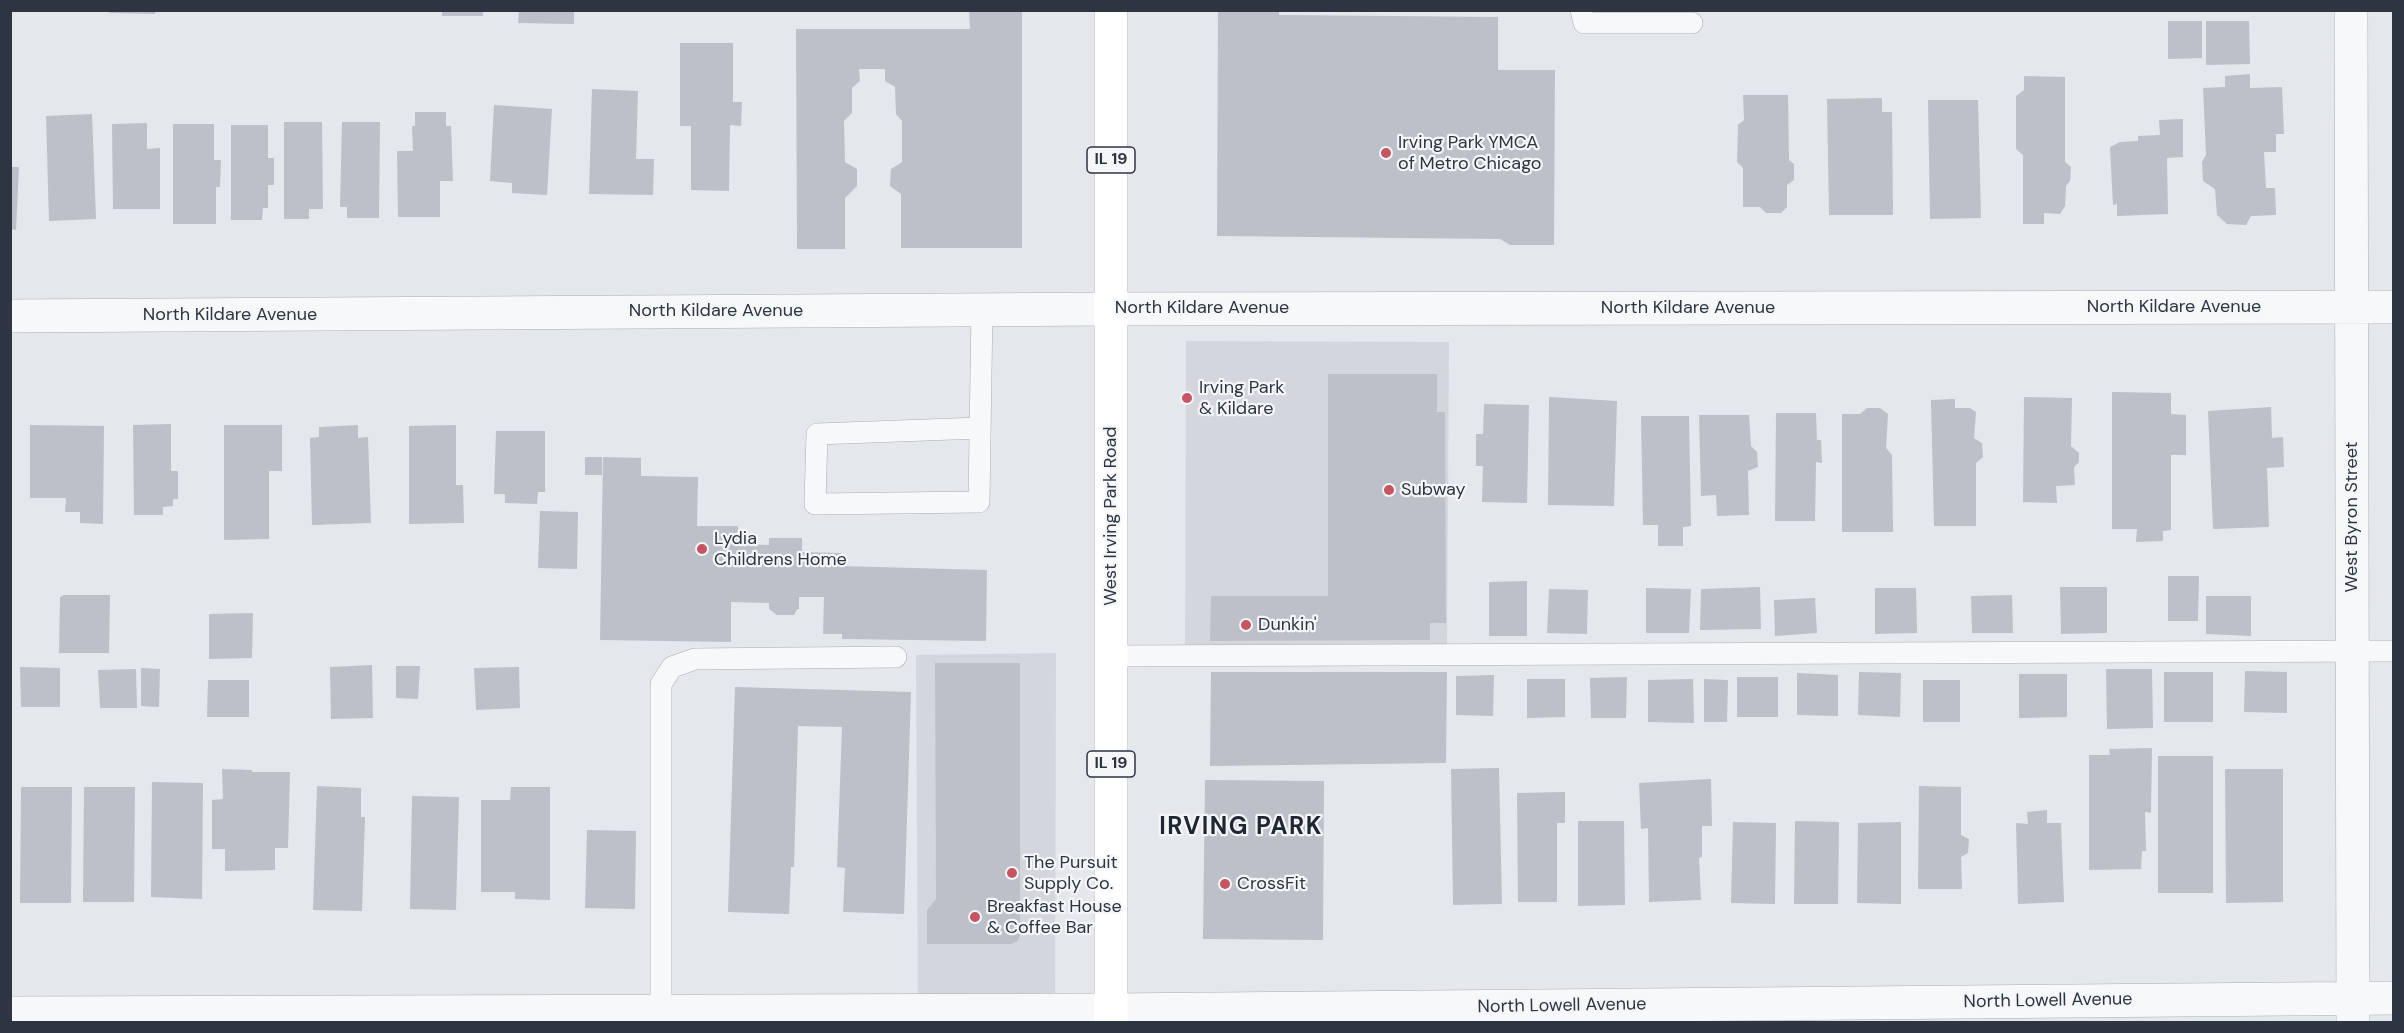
<!DOCTYPE html>
<html>
<head>
<meta charset="utf-8">
<style>
	body { margin:0 }
	#map { position:relative; width:2404px; height:1033px; overflow:hidden; background:#e4e7eb; font-family:"DM Sans",sans-serif }
	canvas { display:block }
	.frame { position:absolute; inset:0; border:12px solid #2d3543; pointer-events:none }
</style>
</head>
<body>
<div id="map">
<canvas width="2404" height="1033"></canvas>
<div class="frame"></div>
</div>
<script>
const c = document.querySelector('canvas').getContext('2d');
c.lineJoin = 'round';
function paint(path, color) {
  c.fillStyle = color;
  c.fill(path, 'evenodd');
}
function poly(rows) {
  const path = new Path2D();
  for (const r of rows) {
    path.moveTo(r[0], r[1]);
    for (let i = 2; i < r.length; i += 2) path.lineTo(r[i], r[i + 1]);
  }
  return path;
}
function trace(path, color, width, dash) {
  c.strokeStyle = color;
  c.lineWidth = width;
  c.lineCap = dash ? 'butt' : 'round';
  c.setLineDash(dash || []);
  c.stroke(path);
}
function label(font, color, halo, rows, align = 'center') {
  c.font = font + ' "DM Sans",sans-serif';
  c.lineWidth = 4.5;
  c.setLineDash([]);
  c.textBaseline = 'middle';
  c.strokeStyle = halo;
  c.fillStyle = color;
  for (const [text, x, y, turn = 0] of rows) {
    c.save();
    c.translate(x, y);
    c.rotate((+turn || 0) * Math.PI / 180);
    c.textAlign = isNaN(turn) ? turn : align;
    if (halo) c.strokeText(text, 0, 0);
    c.fillText(text, 0, 0);
    c.restore();
  }
}
paint(poly([
	[1186,341,1449,342,1447,648,1185,647],
	[1056,653,1055,1022,918,1003,916,655]
]), '#d3d6dd');
paint(poly([
	[109,10,156,10,155,14,109,13],
	[442,10,483,10,483,16,442,16],
	[519,10,574,10,574,24,518,23],
	[969,10,1022,10,1022,248,901,248,901,194,890,186,891,169,902,162,902,121,896,114,895,87,885,81,885,69,859,69,860,81,852,88,852,113,844,121,845,162,857,169,857,186,845,198,845,249,797,249,796,29,970,29],
	[1218,10,1279,10,1279,15,1498,17,1498,70,1555,70,1554,245,1510,245,1500,239,1217,236],
	[2168,21,2202,21,2202,58,2168,59],
	[2206,21,2249,21,2250,64,2206,65],
	[680,43,733,43,733,102,742,102,741,126,730,125,729,191,691,190,691,126,680,126],
	[2250,74,2250,88,2282,87,2284,134,2276,134,2276,152,2264,152,2266,188,2275,188,2276,215,2251,216,2246,225,2227,224,2217,215,2215,189,2203,181,2202,162,2206,155,2203,88,2225,87,2225,76],
	[2024,76,2065,77,2065,162,2071,167,2070,181,2066,186,2065,206,2060,214,2044,213,2044,224,2023,224,2023,155,2016,149,2016,96,2024,90],
	[592,89,638,91,636,159,654,159,653,195,589,194],
	[1743,95,1788,95,1789,160,1794,164,1794,180,1787,185,1787,207,1781,213,1766,213,1760,207,1743,207,1743,168,1737,162,1738,125,1744,120],
	[1882,98,1882,112,1892,112,1893,215,1829,215,1827,99],
	[1928,100,1978,100,1981,218,1930,219],
	[494,105,552,109,547,195,512,193,512,183,490,181],
	[415,112,446,112,446,126,451,126,453,181,440,181,440,217,398,217,397,151,413,151,412,126,415,126],
	[92,114,96,219,49,221,46,116],
	[2183,119,2183,157,2167,158,2168,214,2117,216,2117,204,2113,205,2110,147,2120,142,2138,141,2138,136,2160,135,2159,120],
	[284,122,322,122,323,209,309,209,309,219,284,219],
	[342,122,380,122,379,218,347,218,347,207,340,207],
	[147,123,147,149,160,148,160,209,113,209,112,124],
	[173,124,214,124,214,160,221,160,220,187,216,187,216,224,173,224],
	[231,125,268,125,268,158,274,158,274,185,268,185,268,208,263,208,262,220,231,220],
	[10,167,19,167,16,230,10,229],
	[1328,374,1437,374,1437,412,1445,412,1446,623,1430,623,1430,640,1210,641,1211,596,1328,596],
	[2112,392,2171,393,2171,414,2186,415,2186,455,2171,455,2171,530,2163,531,2163,541,2136,542,2137,529,2112,529],
	[1549,397,1617,401,1614,506,1548,505],
	[2024,397,2072,398,2071,446,2079,453,2079,462,2074,467,2075,485,2056,486,2057,503,2023,502],
	[1955,399,1955,408,1970,408,1976,412,1974,438,1982,443,1983,457,1976,463,1976,526,1934,526,1931,400],
	[1484,404,1529,405,1527,503,1482,502,1483,466,1476,466,1476,434,1483,434],
	[2271,407,2272,438,2283,437,2284,467,2267,468,2269,527,2213,529,2208,411],
	[1867,408,1880,408,1888,414,1886,448,1892,455,1893,532,1842,532,1842,414,1860,414],
	[1776,413,1816,413,1817,440,1821,440,1822,463,1816,462,1815,521,1775,521],
	[1699,415,1749,415,1751,446,1757,452,1758,467,1748,471,1749,515,1717,516,1716,495,1701,496],
	[1641,416,1689,416,1691,526,1683,527,1683,546,1658,546,1658,525,1643,525],
	[171,424,171,471,178,471,178,499,173,499,173,506,163,507,163,515,134,515,133,425],
	[30,425,104,426,103,524,80,523,80,512,65,512,66,498,30,498],
	[224,425,282,425,282,471,269,471,269,539,224,540],
	[358,425,358,438,368,437,371,523,312,525,310,438,319,437,319,427],
	[456,425,456,485,463,485,464,523,409,524,409,426],
	[496,431,545,431,545,492,538,492,537,504,505,503,505,494,494,494],
	[585,457,602,457,602,475,585,475],
	[603,457,641,458,641,476,698,477,697,526,738,526,737,544,769,545,769,538,802,538,802,552,841,553,840,566,987,570,986,641,842,639,842,634,823,634,824,597,799,597,799,609,797,609,794,615,777,615,769,609,769,603,731,602,731,642,600,640],
	[540,511,578,512,577,569,538,568],
	[2168,576,2199,576,2198,621,2168,621],
	[1527,581,1527,636,1489,636,1489,582],
	[1760,587,1761,629,1700,630,1701,589],
	[2060,587,2107,587,2107,633,2061,634],
	[1646,588,1691,589,1689,633,1646,633],
	[1875,588,1916,588,1917,633,1875,634],
	[1549,589,1588,590,1587,634,1547,633],
	[64,595,110,595,109,653,59,653,60,597],
	[2012,595,2013,633,1972,633,1971,596],
	[2206,596,2251,596,2251,636,2206,634],
	[1815,598,1817,633,1775,636,1774,600],
	[253,613,252,658,209,659,209,614],
	[935,663,1020,663,1020,935,1018,941,1011,944,927,944,927,910,936,899],
	[372,665,373,718,331,719,330,667],
	[396,666,420,666,418,699,396,698],
	[20,667,60,668,60,707,21,707],
	[519,667,520,708,476,710,474,668],
	[141,668,160,669,159,707,141,706],
	[136,669,137,708,100,708,98,670],
	[2106,669,2152,669,2153,728,2107,729],
	[2245,671,2287,672,2287,713,2244,712],
	[1211,672,1447,672,1446,763,1210,766],
	[1859,672,1901,673,1900,717,1858,715],
	[2164,672,2213,672,2213,722,2164,722],
	[1797,673,1838,675,1838,716,1797,715],
	[2019,674,2067,674,2067,717,2019,718],
	[1494,675,1493,716,1456,715,1456,676],
	[1627,677,1626,718,1591,718,1590,678],
	[1737,677,1778,677,1778,717,1737,717],
	[1527,679,1565,679,1565,717,1527,718],
	[1693,679,1694,723,1648,722,1648,680],
	[1704,679,1728,680,1727,722,1704,722],
	[208,680,249,680,249,717,207,717],
	[1923,680,1960,680,1960,722,1923,722],
	[735,687,911,692,904,914,843,912,845,868,837,867,842,727,798,726,794,867,791,867,789,914,728,912],
	[2152,748,2151,813,2145,812,2146,851,2142,851,2141,869,2089,870,2089,755,2110,755,2109,749],
	[2158,756,2213,756,2213,893,2158,893],
	[1499,768,1502,904,1453,905,1451,769],
	[222,769,252,770,252,772,290,772,288,848,275,848,275,870,225,871,225,849,212,849,212,800,223,799],
	[2225,769,2283,769,2283,902,2226,903],
	[1711,779,1712,826,1702,826,1702,857,1699,858,1701,900,1649,902,1648,828,1641,829,1639,783],
	[1205,780,1324,781,1323,940,1203,939],
	[152,782,203,783,202,899,151,897],
	[317,786,361,788,361,817,365,817,362,911,313,910],
	[1919,786,1961,787,1961,835,1969,839,1968,853,1961,857,1962,889,1918,889],
	[21,787,72,787,71,903,20,903],
	[84,787,135,787,134,902,83,902],
	[511,787,550,787,550,900,515,899,515,892,481,892,481,800,510,800],
	[1565,792,1565,823,1557,823,1557,902,1518,902,1517,793],
	[412,796,459,797,456,910,410,909],
	[2047,810,2047,823,2061,823,2064,902,2018,904,2016,823,2028,824,2027,812],
	[1578,821,1624,821,1625,905,1578,906],
	[1795,821,1839,822,1838,904,1794,904],
	[1733,822,1776,823,1775,904,1731,903],
	[1901,822,1901,904,1857,903,1858,823],
	[587,830,636,831,635,909,585,908]
]), '#bcc0c8');
const service = poly([
	[1581,10,1584,23,1692,23],
	[980,428,817,434,815,504,979,502,982,309],
	[1111,656,2394,651],
	[661,1011,661,684,672,667,695,659,896,657]
]);
const minor = poly([
	[2351,10,2353,1022],
	[10,316,1111,309,2394,307],
	[10,1013,1111,1010,2394,998]
]);
const primary = poly([
	[1111,1022,1111,10]
]);
trace(service, '#a9aeb5', 22);
trace(minor, '#a9aeb5', 34);
trace(primary, '#a4abb6', 34);
trace(service, '#f7f8fa', 21);
trace(minor, '#f7f8fa', 33);
trace(primary, '#fff', 33);
for (const [x, y, r, color] of [
	[1386,153,6,"#c65463"],
	[1187,398,6,"#c65463"],
	[1389,490,6,"#c65463"],
	[702,549,6,"#c65463"],
	[1246,625,6,"#c65463"],
	[1012,873,6,"#c65463"],
	[1225,884,6,"#c65463"],
	[975,917,6,"#c65463"]
]) {
  const dot = new Path2D();
  dot.arc(x, y, r, 0, 2 * Math.PI);
  c.fillStyle = color;
  c.fill(dot);
  trace(dot, '#f4f6f8', 2);
}
for (const [x, y, w] of [
	[1111,160,48],
	[1111,764,48]
]) {
  const box = new Path2D();
  box.roundRect(x - w / 2, y - 13, w, 26, 4.5);
  c.fillStyle = '#f4f6f8';
  c.fill(box);
  trace(box, '#2d3543', 1.5);
}
label('bold 16px', '#2d3543', null, [
	["IL 19",1111,160],
	["IL 19",1111,764]
]);
label('18px', '#2d3543', '#f4f6f8', [
	["Irving Park YMCA",1398,143],
	["of Metro Chicago",1398,164],
	["Irving Park",1199,388],
	["& Kildare",1199,409],
	["Subway",1401,490],
	["Lydia",714,539],
	["Childrens Home",714,560],
	["Dunkin'",1258,625],
	["The Pursuit",1024,863],
	["Supply Co.",1024,884],
	["CrossFit",1237,884],
	["Breakfast House",987,907],
	["& Coffee Bar",987,928]
], 'left');
label('18px', '#2d3543', '#f4f6f8', [
	["North Kildare Avenue",2174,307],
	["North Kildare Avenue",1202,308],
	["North Kildare Avenue",1688,308],
	["North Kildare Avenue",716,311],
	["North Kildare Avenue",230,315],
	["West Irving Park Road",1111,516,-90],
	["West Byron Street",2352,517,-90],
	["North Lowell Avenue",2048,1001,-1],
	["North Lowell Avenue",1562,1006,-1]
]);
c.letterSpacing = '1.5px';
label('bold 24px', '#1f2634', '#f4f6f8', [
	["IRVING PARK",1241,828]
]);
c.letterSpacing = '0px';
</script>
</body>
</html>
